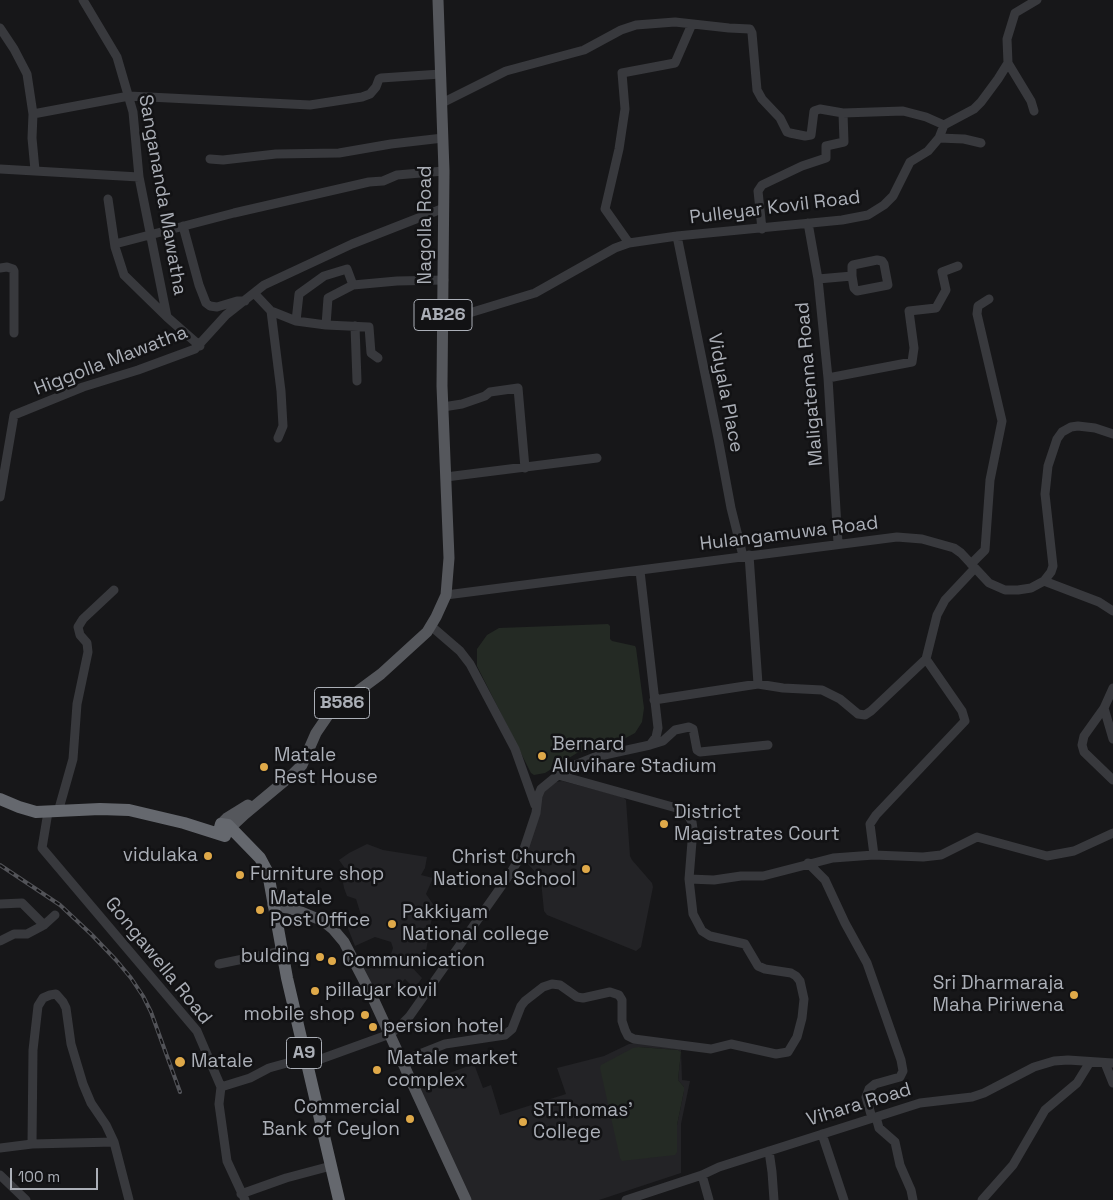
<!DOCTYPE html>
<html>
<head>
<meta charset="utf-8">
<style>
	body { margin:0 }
	#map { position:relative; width:1113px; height:1200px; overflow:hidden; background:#171719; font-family:"Space Grotesk",sans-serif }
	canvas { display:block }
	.scale { position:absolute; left:10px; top:1168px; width:88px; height:22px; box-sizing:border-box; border:2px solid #abafb7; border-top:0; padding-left:6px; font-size:15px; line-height:18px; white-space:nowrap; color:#abafb7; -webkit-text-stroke:4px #121214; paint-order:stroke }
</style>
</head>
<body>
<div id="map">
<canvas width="1113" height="1200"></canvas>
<div class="scale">100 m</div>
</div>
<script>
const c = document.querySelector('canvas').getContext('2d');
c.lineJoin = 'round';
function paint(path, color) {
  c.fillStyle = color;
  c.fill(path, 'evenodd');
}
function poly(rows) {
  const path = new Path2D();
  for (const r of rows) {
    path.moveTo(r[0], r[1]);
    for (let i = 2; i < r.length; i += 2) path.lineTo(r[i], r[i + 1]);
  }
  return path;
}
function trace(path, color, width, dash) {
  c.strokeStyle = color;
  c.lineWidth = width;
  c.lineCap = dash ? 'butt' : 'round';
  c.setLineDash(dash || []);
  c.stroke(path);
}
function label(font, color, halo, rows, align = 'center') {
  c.font = font + ' "Space Grotesk",sans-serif';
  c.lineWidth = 5;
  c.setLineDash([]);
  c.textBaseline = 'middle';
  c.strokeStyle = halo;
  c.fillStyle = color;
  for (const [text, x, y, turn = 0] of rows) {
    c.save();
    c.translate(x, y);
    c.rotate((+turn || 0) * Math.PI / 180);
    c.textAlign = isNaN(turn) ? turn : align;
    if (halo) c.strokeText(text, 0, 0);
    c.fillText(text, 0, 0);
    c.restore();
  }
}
paint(poly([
	[562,781,623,797,626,800,630,856,632,860,652,883,653,887,641,947,636,951,547,915,544,911,541,881,538,875,526,862,526,857,538,812,541,793,556,782],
	[367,844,383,850,427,857,425,868,421,875,433,878,426,894,437,910,431,922,426,951,407,962,422,978,417,985,414,988,405,979,399,985,376,1000,362,969,391,954,393,948,391,942,375,937,355,946,347,926,361,922,361,915,356,899,347,896,344,888,342,877,344,867,339,860,349,853],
	[638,1043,679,1049,681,1050,682,1080,690,1081,681,1124,681,1173,599,1200,470,1200,418,1087,419,1084,474,1064,483,1088,491,1085,500,1115,566,1094,557,1068,604,1056,629,1044],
	[639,1047,678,1050,681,1052,678,1080,684,1087,684,1091,677,1125,677,1152]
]), '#232326');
paint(poly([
	[608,624,610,626,610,639,612,641,635,646,636,648,644,708,642,722,635,733,624,739,577,753,545,773,534,775,531,773,477,666,477,649,487,635,499,628],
	[639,1047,678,1050,681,1052,678,1080,684,1087,684,1091,677,1125,677,1152,675,1155,622,1161,620,1158,600,1068,601,1065,633,1048]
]), '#242a24');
trace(poly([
	[83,0,117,57,133,112,139,177,167,317],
	[0,28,14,49,27,74,33,114,32,138,35,170],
	[1008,63,1031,101,1034,111],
	[442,103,506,71,584,50,621,30,636,25,675,22,729,28,750,29,752,33,757,90,762,99,780,118,787,132,790,133,805,136,811,135,814,111,820,109,843,113,903,111,926,117,944,125],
	[33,114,129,96,310,105,362,97,370,94,376,87,379,79,381,78,441,74],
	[939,138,964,139,981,143],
	[210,159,223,160,276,154,339,153,391,144,443,138],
	[0,169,139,177],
	[108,199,115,247,124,275,167,317,200,346],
	[808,223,818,279,828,378,838,543],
	[183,226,199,285,206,303,210,306,217,307,237,301,245,301],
	[762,229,758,191,762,185,802,166,826,158,826,146,844,142,843,113],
	[677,236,718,438,731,508,743,556],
	[629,243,605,209,619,149,625,109,622,73,675,63,692,24],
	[115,244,234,213,369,182,383,181,397,175,444,171],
	[0,268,7,267,13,269,14,271,14,333],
	[818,279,852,276,852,266,853,265,877,260,882,261,884,264,888,285,857,291,854,288,852,276],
	[254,293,271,311,296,321],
	[271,311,281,391,283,426,278,438],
	[443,321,535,293,615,248,629,243,677,236,842,220,868,215,884,205,893,196,910,162,928,151,939,138,944,125,974,109,981,102,998,79,1008,63,1007,39,1015,13,1037,0],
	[326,325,296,321,299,294,324,276,347,269,353,285],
	[355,326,357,381],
	[378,358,371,353,369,327,326,325,328,298,353,285,397,281,444,280],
	[828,378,912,362,914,348,909,311,936,308,946,290,942,272,958,266],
	[443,407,462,404,485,396,490,392,518,388,525,468],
	[446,477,597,458],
	[0,497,14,415,83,387,138,370,195,349,226,315,264,285,352,244,444,208],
	[749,555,758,684],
	[971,564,985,550,990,480,1002,421,977,314,978,306,989,299],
	[1044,581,1099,602,1113,611],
	[446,595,897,537,922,539,954,548,961,553,989,583,1005,590,1018,590,1031,588,1044,581,1051,572,1053,566,1045,494,1048,466,1057,439,1062,432,1071,427,1078,426,1095,428,1113,434],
	[431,626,460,651,470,664,515,749,535,805],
	[1113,688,1104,708,1084,736,1082,745,1084,752,1113,780],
	[654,700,758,684,783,688,822,690,840,699,858,714,865,715,871,711,926,659,937,615,945,600,975,568],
	[1104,708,1113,739],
	[650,745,663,741,675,730,689,727,693,729,697,750,700,752,768,745],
	[48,812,42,848,197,1031,221,1087,219,1104,227,1161,245,1200],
	[58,812,73,759,77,704,88,652,87,643,80,635,78,627,83,619,114,590],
	[874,855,870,824,876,815,965,721,962,711,926,659],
	[808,863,825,880,845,923,867,963,901,1060,903,1071,900,1077,875,1084,869,1089,866,1097,872,1118],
	[689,879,714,880,741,876,763,876,833,858,874,855,923,857,941,855,977,837,1047,856,1074,851,1113,833],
	[0,904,22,903,44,925],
	[0,941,14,934,27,934,44,925,55,915],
	[219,964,282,951],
	[402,1061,445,1044,505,1035,512,1029,521,1006,525,1001,543,987,552,984,560,985,577,997,583,998,610,992,619,995,622,1000,622,1021,625,1030,628,1036,634,1039,711,1049,731,1044,776,1054,788,1052,797,1037,802,1018,804,999,800,981,796,976,791,973,765,969,758,966,745,944,710,936,702,931,693,914,689,879,693,829,692,822,688,815,680,809,558,775],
	[1105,1063,1113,1083],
	[307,1064,390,1034,398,1028,409,1017,510,874,523,852,536,813,538,796,541,789,558,775,575,765,595,757,650,745,656,737,658,728,640,571],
	[221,1087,250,1078,269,1068,305,1058],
	[876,1117,879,1128,895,1142,900,1165,911,1190,913,1200],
	[822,1134,844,1200],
	[32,1144,33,1050,38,1006,43,998,50,995,56,994,63,1002,66,1008,71,1044,83,1084,91,1103,106,1125,114,1142,129,1200],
	[0,1148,32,1144,114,1142],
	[769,1151,772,1172,774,1200],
	[0,1175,26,1200],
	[702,1175,709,1200],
	[241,1194,286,1178,331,1166],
	[626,1200,702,1175,719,1167,920,1103,972,1097,984,1093,1034,1067,1054,1061,1068,1060,1113,1063],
	[982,1200,1013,1165,1045,1110,1077,1083,1090,1062]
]), '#38393d', 9);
trace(poly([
	[221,824,227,818,248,805],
	[230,828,245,814,293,774,302,765,316,733,331,711,381,674,427,632,436,617,446,595,449,558,442,386,444,171,438,0],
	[273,905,299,911,323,921,333,929,344,942,371,994,466,1200]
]), '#55575c', 11);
trace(poly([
	[0,799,19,807,36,812,100,809,129,810,184,823,225,836],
	[230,828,228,832,224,835,219,831,221,824,228,825,260,858,268,873,287,978,339,1200]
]), '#65686e', 12);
const rail = poly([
	[0,865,60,905,91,934,116,960,131,978,143,996,151,1012,180,1092]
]);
trace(rail, '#525358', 4);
trace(rail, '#121214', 2, [5.5]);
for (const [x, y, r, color] of [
	[542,756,5,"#dfa949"],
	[264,767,5,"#dfa949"],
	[664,824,5,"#dfa949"],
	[208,856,5,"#dfa949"],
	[586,869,5,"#dfa949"],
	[240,875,5,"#dfa949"],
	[260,910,5,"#dfa949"],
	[392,924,5,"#dfa949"],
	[320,957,5,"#dfa949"],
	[332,961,5,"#dfa949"],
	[315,991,5,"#dfa949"],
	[1074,995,5,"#dfa949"],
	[365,1015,5,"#dfa949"],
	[373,1027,5,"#dfa949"],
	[180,1062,6,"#dfa949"],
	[377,1070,5,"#dfa949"],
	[410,1119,5,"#dfa949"],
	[523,1122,5,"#dfa949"]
]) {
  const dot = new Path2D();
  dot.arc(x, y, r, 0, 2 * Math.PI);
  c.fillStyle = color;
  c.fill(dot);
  trace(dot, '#121214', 2);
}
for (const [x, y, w] of [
	[443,315,58],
	[342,703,55],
	[304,1053,35]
]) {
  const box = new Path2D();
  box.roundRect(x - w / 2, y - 15.5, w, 31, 4);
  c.fillStyle = '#121214';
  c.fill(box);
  trace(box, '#abafb7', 1);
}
label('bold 18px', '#abafb7', null, [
	["AB26",443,315],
	["B586",342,703],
	["A9",304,1053]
]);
label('19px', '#abafb7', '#121214', [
	["Sangananda Mawatha",162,195,80],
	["Pulleyar Kovil Road",775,208,-7],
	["Nagolla Road",426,225,-90],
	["Higgolla Mawatha",111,361,-21],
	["Maligatenna Road",810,384,-95],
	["Vidyala Place",725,393,79],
	["Hulangamuwa Road",789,534,-7],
	["Gongawella Road",158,961,51],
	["Vihara Road",859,1105,-17]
]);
label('19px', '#abafb7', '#121214', [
	["Bernard",552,745],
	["Aluvihare Stadium",552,767],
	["Matale",274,756],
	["Rest House",274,778],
	["District",674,813],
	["Magistrates Court",674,835],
	["vidulaka",198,856,"right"],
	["Christ Church",576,858,"right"],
	["National School",576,880,"right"],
	["Furniture shop",250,875],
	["Matale",270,899],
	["Post Office",270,921],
	["Pakkiyam",402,913],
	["National college",402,935],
	["bulding",310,957,"right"],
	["Communication",342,961],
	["Sri Dharmaraja",1064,984,"right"],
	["Maha Piriwena",1064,1006,"right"],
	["pillayar kovil",325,991],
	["mobile shop",355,1015,"right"],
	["persion hotel",383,1027],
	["Matale market",387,1059],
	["complex",387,1081],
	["Matale",191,1062],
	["Commercial",400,1108,"right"],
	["Bank of Ceylon",400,1130,"right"],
	["ST.Thomas'",533,1111],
	["College",533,1133]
], 'left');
</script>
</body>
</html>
